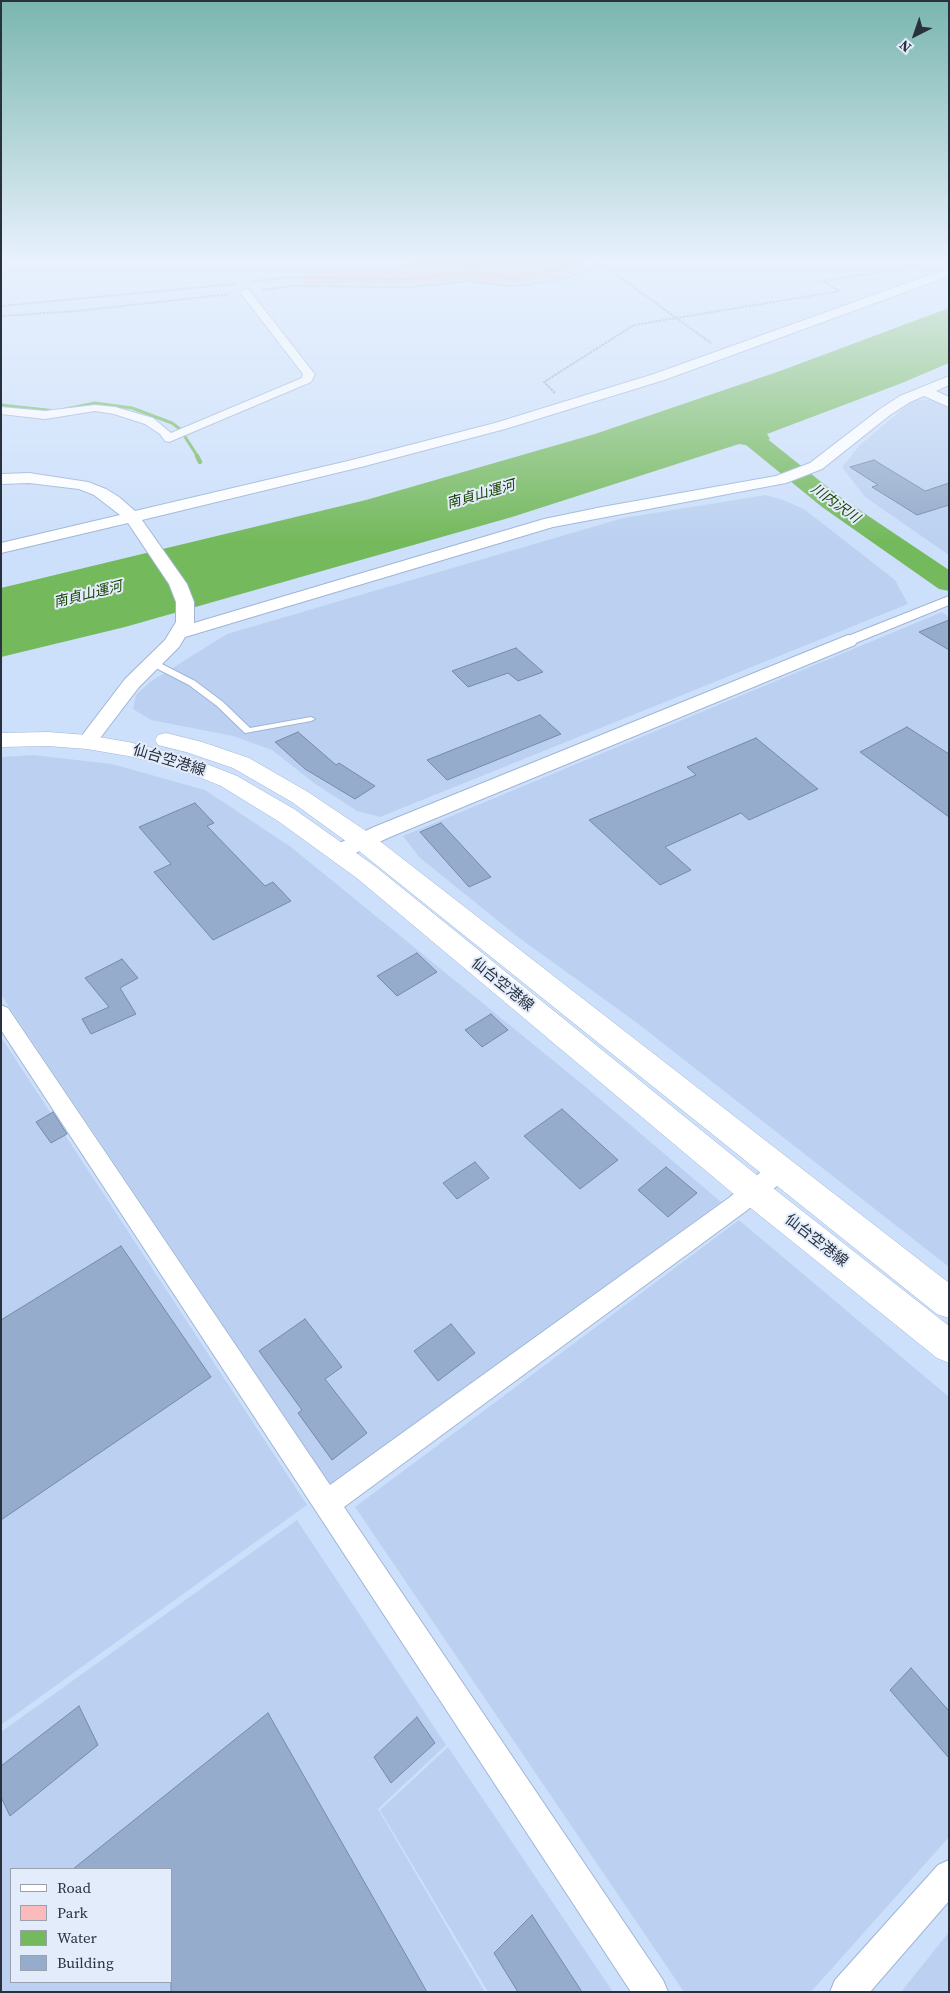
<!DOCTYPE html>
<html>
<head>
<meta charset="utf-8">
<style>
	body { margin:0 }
	#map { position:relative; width:950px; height:1993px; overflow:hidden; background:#cde0fb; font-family:"Source Serif 4",serif }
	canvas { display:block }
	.frame { position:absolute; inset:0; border:2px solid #29313f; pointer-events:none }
	.legend { position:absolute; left:10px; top:1868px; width:162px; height:115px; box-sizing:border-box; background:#e3ecfa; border:1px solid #99a1af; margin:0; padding:6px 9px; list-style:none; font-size:15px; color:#29313f }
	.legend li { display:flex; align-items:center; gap:10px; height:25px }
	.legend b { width:25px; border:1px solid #99a1af }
	.north { position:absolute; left:890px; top:10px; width:50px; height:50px; -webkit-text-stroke:4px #e3ecfa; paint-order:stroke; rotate:221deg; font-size:14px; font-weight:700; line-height:20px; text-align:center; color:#29313f }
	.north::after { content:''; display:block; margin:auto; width:18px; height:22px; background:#29313f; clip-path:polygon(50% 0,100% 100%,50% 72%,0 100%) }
</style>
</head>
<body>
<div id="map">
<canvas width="950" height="1993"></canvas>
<div class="frame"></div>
<ul class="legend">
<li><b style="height:6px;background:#fff"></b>Road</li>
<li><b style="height:14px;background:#fcbbbb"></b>Park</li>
<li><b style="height:14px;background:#75b95d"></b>Water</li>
<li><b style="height:14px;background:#96accc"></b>Building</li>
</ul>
<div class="north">N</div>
</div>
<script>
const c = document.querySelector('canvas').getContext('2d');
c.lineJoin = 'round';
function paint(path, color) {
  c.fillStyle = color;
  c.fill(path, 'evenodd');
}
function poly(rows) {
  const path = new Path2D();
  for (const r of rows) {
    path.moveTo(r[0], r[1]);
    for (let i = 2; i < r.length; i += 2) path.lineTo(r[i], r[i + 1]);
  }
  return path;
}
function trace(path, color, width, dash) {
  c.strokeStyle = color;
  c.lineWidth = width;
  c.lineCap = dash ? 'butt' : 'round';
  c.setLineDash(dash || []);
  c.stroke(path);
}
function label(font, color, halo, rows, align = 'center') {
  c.font = font + ' "Source Serif 4","Noto Sans JP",serif';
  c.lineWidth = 4;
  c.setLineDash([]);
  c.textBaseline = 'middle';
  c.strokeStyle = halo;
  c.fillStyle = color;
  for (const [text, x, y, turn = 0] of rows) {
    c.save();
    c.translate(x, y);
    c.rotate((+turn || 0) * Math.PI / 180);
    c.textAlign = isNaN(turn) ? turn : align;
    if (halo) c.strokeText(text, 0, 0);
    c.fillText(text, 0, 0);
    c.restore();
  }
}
paint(poly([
	[913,400,936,400,949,407,949,555,865,497,842,467,859,446],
	[766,495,783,500,804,509,895,580,908,604,380,817,357,811,314,783,272,750,233,736,151,720,133,709,136,695,150,682,227,634,623,518],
	[942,612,949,617,949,1267,637,1023,518,937,419,857,403,836],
	[33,755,112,764,205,790,291,847,587,1088,721,1202,331,1485,1,995,1,757],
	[1,1037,307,1505,1,1725],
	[739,1220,949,1397,949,1837,811,1992,684,1992,355,1507],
	[297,1520,446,1745,378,1809,485,1992,1,1992,1,1732],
	[11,1869,171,1869,171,1982,11,1982],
	[448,1747,613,1992,488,1992,380,1810],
	[949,1932,949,1992,901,1992]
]), '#bcd1f1');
paint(poly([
	[419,261,587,261,581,268,563,277,506,283,461,280,414,284,302,284,307,272,373,272]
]), '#fcbbbb');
paint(poly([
	[949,308,949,363,902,383,767,434,770,439,751,446,739,444,512,517,125,627,1,657,1,588,366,500,595,434,780,371]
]), '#75b95d');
trace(poly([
	[1,405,56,411,95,403,132,408,172,423,180,429,198,457]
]), '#75b95d', 3);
trace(poly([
	[197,456,200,462]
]), '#75b95d', 4.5);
paint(poly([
	[727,411,735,413,840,497,949,570,949,591,939,589,822,507,719,423,716,418,719,413,727,411]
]), '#75b95d');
const building = poly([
	[874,460,925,491,949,483,949,505,917,515,872,487,878,485,850,467,874,460],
	[949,620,949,650,919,632,949,620],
	[516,648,543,672,518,681,508,673,468,687,452,671,516,648],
	[540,715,561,734,447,780,427,760,540,715],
	[907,727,949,754,949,817,860,752,907,727],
	[298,732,336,765,339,763,375,786,355,799,305,769,275,742,298,732],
	[756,738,818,789,749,820,741,813,665,847,691,870,660,885,589,820,696,775,687,767,756,738],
	[195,803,214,823,207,826,265,886,273,882,291,901,213,940,154,872,171,864,139,827,195,803],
	[441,823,491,877,469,887,420,832,441,823],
	[417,953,437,972,397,996,377,976,417,953],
	[122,959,138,978,120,988,136,1014,91,1034,82,1019,109,1007,85,978,122,959],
	[491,1014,508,1030,482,1047,465,1030,491,1014],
	[562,1109,618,1160,580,1189,524,1136,562,1109],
	[53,1112,67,1134,51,1143,36,1122,53,1112],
	[475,1162,489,1178,457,1199,443,1183,475,1162],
	[666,1167,697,1193,668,1217,638,1190,666,1167],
	[121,1246,211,1377,1,1520,1,1320,121,1246],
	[305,1319,342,1367,325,1379,367,1433,332,1460,298,1413,302,1410,259,1351,305,1319],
	[451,1324,475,1353,438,1381,414,1351,451,1324],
	[911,1668,949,1711,949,1758,890,1690,911,1668],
	[79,1706,98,1745,10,1816,1,1797,1,1766,79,1706],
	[268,1713,427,1992,171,1992,171,1869,73,1869,268,1713],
	[417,1717,435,1743,391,1783,374,1757,417,1717],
	[532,1915,582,1992,518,1992,494,1953,532,1915]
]);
paint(building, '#96accc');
trace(building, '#768bab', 1);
const service = poly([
	[150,661,156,661,195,681,223,702,250,728,311,717,315,719,311,721,245,733,217,706,189,685,150,665,150,661]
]);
const minor = poly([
	[245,289,249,290,313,372,315,374,311,382,169,442,165,441,160,434,145,424,114,414,95,411,45,419,1,414,1,407,45,411,95,405,115,407,153,418,171,433,302,378,303,374,240,292,245,289],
	[949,596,949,605,853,644,848,645,843,644,841,641,843,638,949,596],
	[1,1005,8,1008,330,1485,730,1197,772,1163,780,1160,788,1163,791,1170,788,1177,746,1211,344,1507,663,1980,668,1992,631,1992,1,1030,1,1005],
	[949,1860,949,1901,870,1992,830,1992,835,1980,938,1865,949,1860]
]);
const tertiary = poly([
	[949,268,949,276,664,380,505,429,361,467,142,520,187,584,194,602,194,623,544,519,602,507,776,476,810,463,880,409,900,396,949,376,949,385,936,391,949,397,949,407,924,396,910,402,890,415,822,469,786,483,553,527,185,637,179,647,139,687,94,746,87,748,80,746,77,742,125,679,165,640,176,622,176,602,169,584,128,523,1,553,1,543,120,515,94,495,79,489,29,483,1,484,1,474,29,473,88,482,106,489,119,497,135,511,352,460,495,423,654,374,949,268],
	[848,635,855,637,857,641,855,645,390,837,347,857,339,860,331,857,328,852,331,847,374,827,848,635]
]);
const primary = poly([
	[48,732,87,735,128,742,189,757,237,776,294,809,376,867,764,1181,949,1326,949,1363,937,1358,742,1201,358,879,278,821,221,786,174,767,128,756,87,749,48,746,1,747,1,733,48,732],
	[166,733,202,742,249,758,308,792,372,835,949,1283,949,1318,937,1314,354,847,292,802,233,768,186,752,158,745,155,740,158,735,166,733]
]);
trace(service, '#9fb5d6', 2);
trace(minor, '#9fb5d6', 2);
trace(tertiary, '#9fb5d6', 2);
trace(primary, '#9fb5d6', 1);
trace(poly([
	[474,261,472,272,511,277,549,272,575,261],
	[520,261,536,261],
	[599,262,711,343],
	[253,281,295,277,408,279,472,272],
	[262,290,291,286,412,287,467,281,508,286,529,285,570,277,588,270,600,261],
	[1,306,235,284],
	[1,316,77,311,231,294],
	[555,393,544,382,634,325,840,291,822,281,919,266]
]), '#98a8be', 2, [2.5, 1]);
paint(service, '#fff');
paint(minor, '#fff');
paint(tertiary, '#fff');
paint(primary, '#fff');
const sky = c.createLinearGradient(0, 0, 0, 540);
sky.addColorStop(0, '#7ab6b0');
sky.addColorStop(0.48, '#e8f1fd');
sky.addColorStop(1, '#e8f1fd00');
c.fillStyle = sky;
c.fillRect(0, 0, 950, 540);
label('italic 14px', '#194503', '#e3ecfa', [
	["南貞山運河",481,495,-16],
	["川内沢川",835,504,36],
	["南貞山運河",88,595,-14]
]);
label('15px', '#29313f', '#e3ecfa', [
	["仙台空港線",169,761,17],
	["仙台空港線",502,985,39],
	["仙台空港線",816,1241,38]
]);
</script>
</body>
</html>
